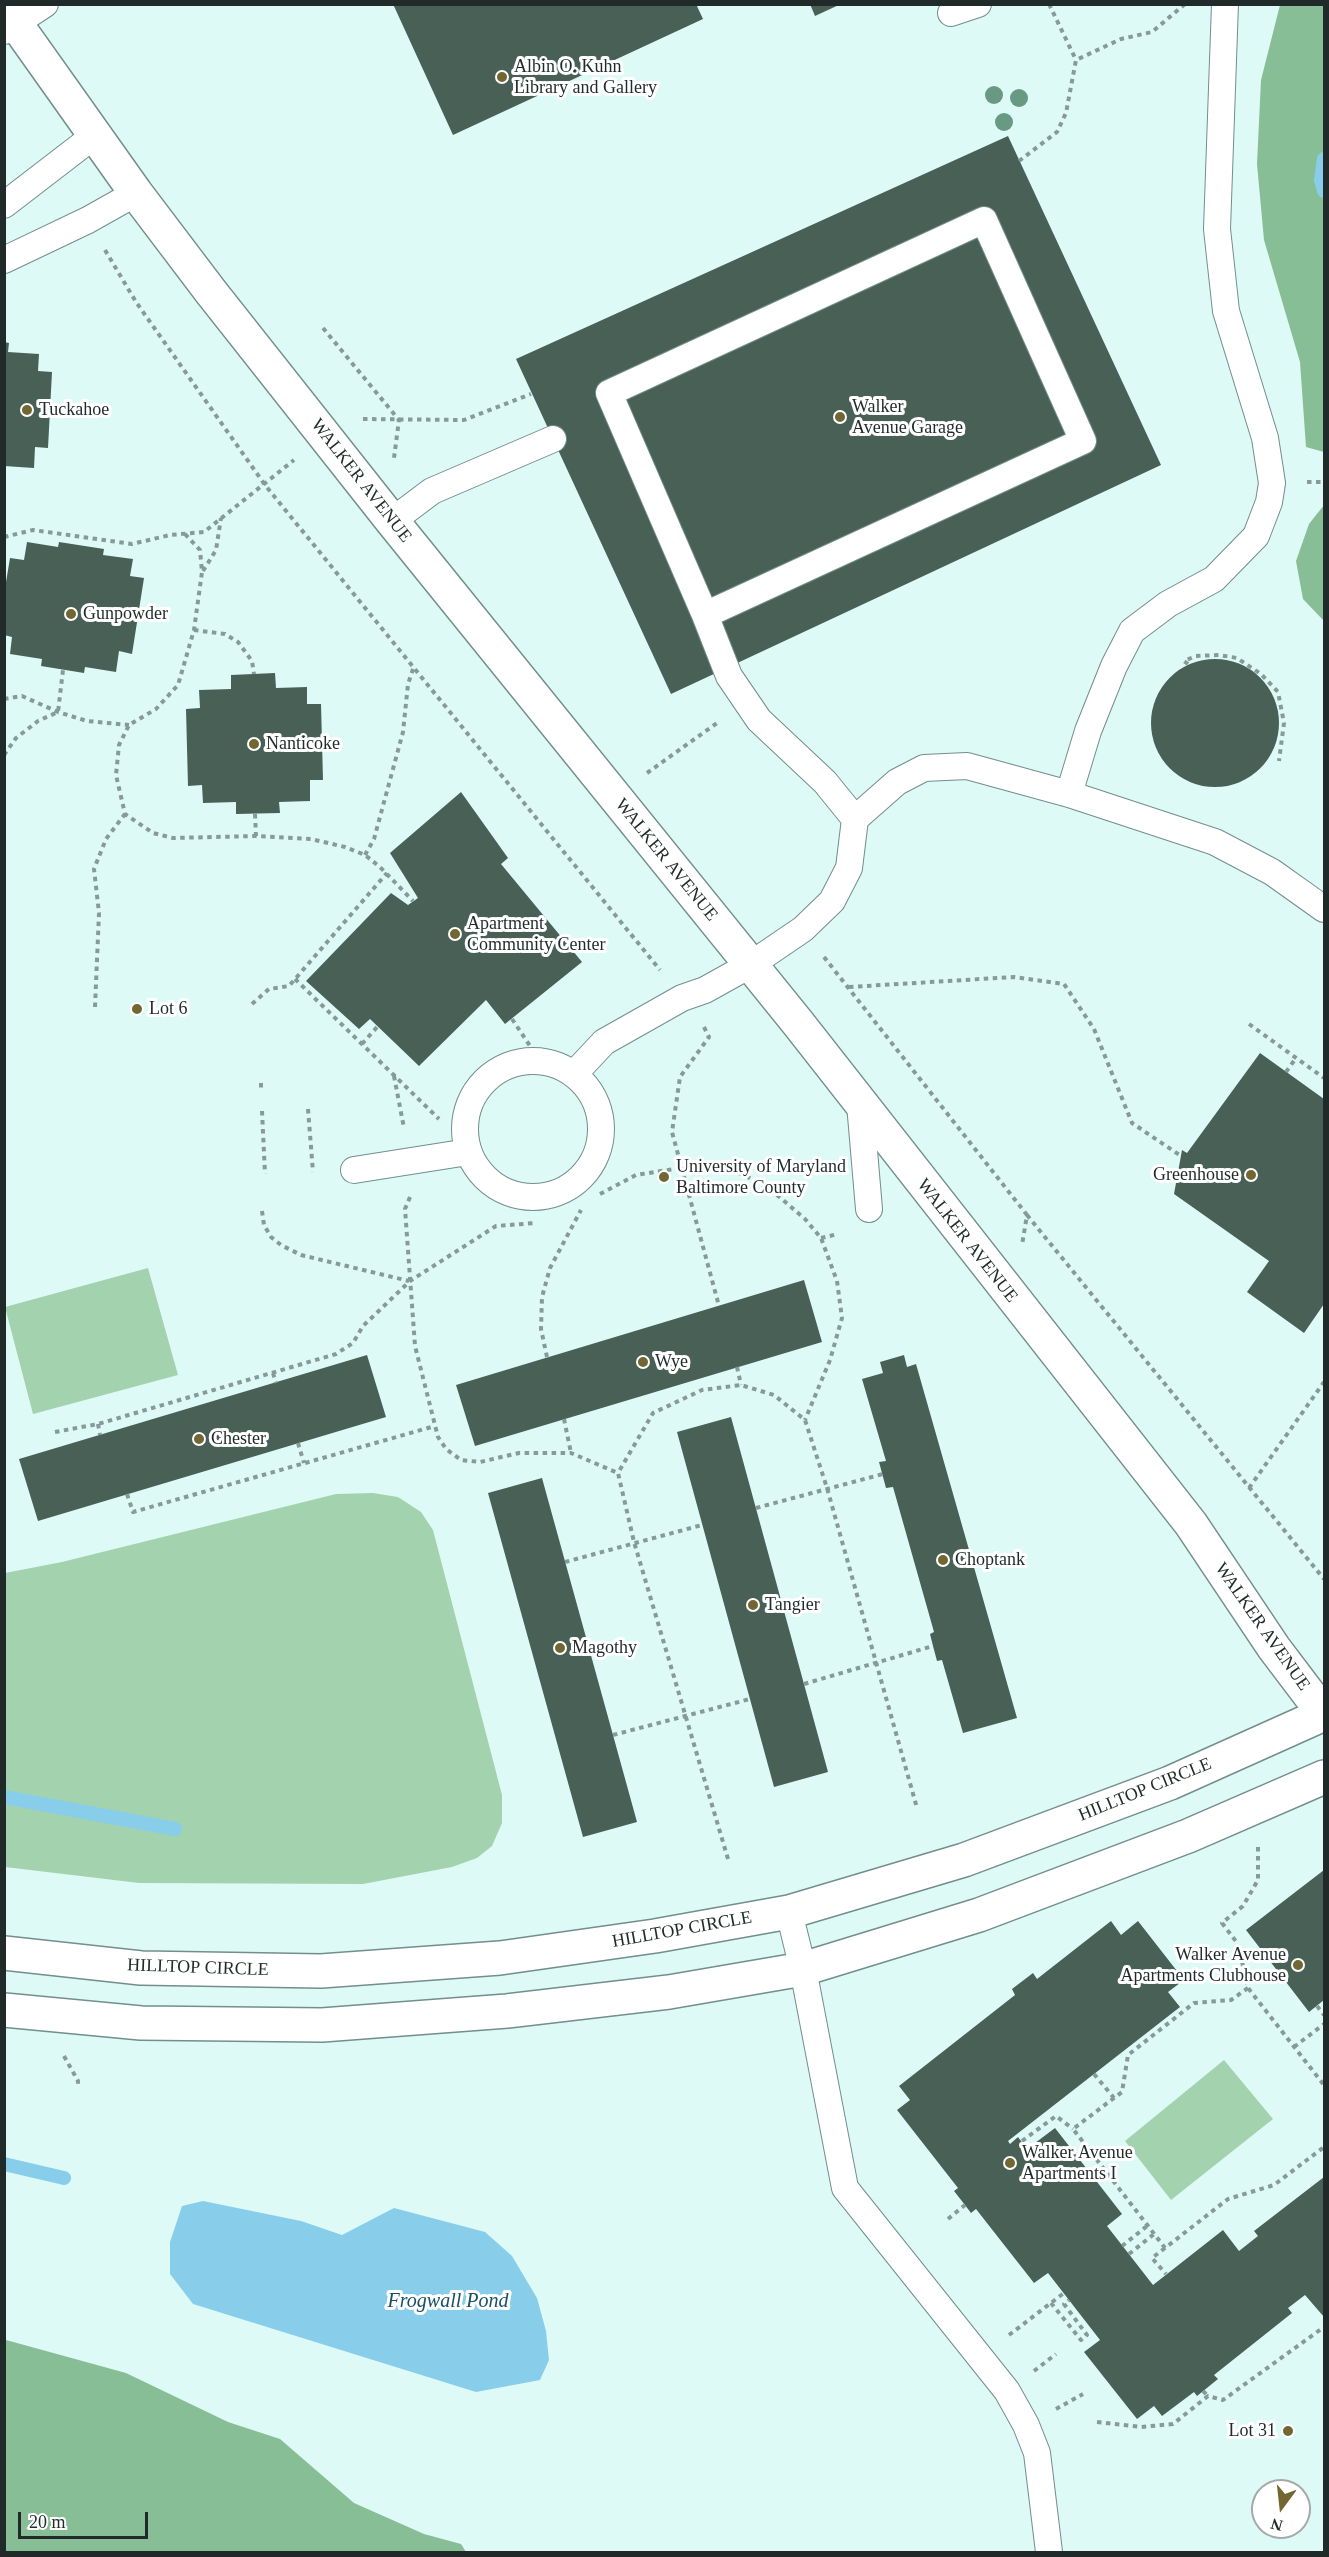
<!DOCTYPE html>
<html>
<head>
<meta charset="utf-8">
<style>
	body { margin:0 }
	#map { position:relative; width:1329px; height:2557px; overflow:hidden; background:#ddfaf7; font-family:Georgia,serif }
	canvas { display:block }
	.frame { position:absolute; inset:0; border:6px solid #1f2a29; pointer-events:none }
	.north { position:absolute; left:1251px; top:2479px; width:60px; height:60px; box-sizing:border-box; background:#fff; border:2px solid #a5aaa9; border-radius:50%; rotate:195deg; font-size:16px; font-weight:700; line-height:24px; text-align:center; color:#1f2a29 }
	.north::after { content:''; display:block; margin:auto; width:21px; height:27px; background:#726633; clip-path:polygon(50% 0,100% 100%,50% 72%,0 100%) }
	.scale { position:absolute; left:18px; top:2512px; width:130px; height:27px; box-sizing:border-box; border:3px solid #1f2a29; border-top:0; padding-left:8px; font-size:18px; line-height:21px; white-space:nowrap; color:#1f2a29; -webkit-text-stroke:4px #fff; paint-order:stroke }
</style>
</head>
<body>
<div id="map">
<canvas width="1329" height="2557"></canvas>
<div class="frame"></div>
<div class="north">N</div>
<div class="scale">20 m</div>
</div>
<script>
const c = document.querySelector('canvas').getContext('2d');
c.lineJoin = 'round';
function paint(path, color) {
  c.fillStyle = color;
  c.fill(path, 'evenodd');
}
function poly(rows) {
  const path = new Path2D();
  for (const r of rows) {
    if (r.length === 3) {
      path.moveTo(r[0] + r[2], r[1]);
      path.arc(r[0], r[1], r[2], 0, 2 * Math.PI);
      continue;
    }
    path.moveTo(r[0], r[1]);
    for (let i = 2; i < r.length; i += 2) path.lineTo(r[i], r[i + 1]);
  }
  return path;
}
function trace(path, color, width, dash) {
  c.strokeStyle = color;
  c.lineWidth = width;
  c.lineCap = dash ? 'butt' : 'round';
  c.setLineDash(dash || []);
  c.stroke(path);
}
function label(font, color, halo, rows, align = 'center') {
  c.font = font + ' Georgia,serif';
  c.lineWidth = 6;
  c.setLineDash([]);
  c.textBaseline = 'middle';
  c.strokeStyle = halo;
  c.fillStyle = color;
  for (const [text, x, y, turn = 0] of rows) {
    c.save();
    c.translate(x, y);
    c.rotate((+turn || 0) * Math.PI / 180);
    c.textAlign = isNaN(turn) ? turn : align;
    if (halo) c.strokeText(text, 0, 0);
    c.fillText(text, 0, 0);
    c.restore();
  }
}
paint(poly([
	[148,1268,178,1375,33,1414,5,1307],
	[373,1493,398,1497,421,1512,433,1530,502,1795,502,1823,492,1846,477,1858,452,1867,363,1884,139,1883,5,1867,5,1573,62,1562,336,1494],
	[1224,2060,1273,2119,1171,2200,1125,2141]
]), '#a2d3ae');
paint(poly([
	[1280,5,1324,5,1324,452,1306,447,1300,362,1264,240,1257,164,1261,80],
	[1324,505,1324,621,1303,599,1296,561,1309,524],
	[6,2340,126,2373,228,2422,280,2439,354,2503,424,2534,461,2544,466,2552,5,2552]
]), '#87be95');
paint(poly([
	[203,2201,301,2221,342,2235,394,2208,485,2232,512,2256,537,2298,546,2331,549,2360,540,2380,476,2392,193,2304,170,2274,170,2242,182,2206]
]), '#88ceeb');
trace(poly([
	[1324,159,1321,180,1324,191],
	[4,1797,175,1829],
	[4,2164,64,2178]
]), '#88ceeb', 14);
paint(poly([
	[393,4,696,4,703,19,453,135],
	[810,4,841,4,815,16],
	[1008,136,1161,465,671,694,516,359],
	[4,342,9,343,8,352,39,354,38,371,52,372,48,448,35,447,34,468,4,466],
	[27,542,58,547,59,542,104,549,103,555,133,559,130,576,144,578,132,654,119,651,116,672,85,667,84,673,41,666,42,659,10,654,12,637,4,635,4,594,10,558,24,560],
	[1215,723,64],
	[275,673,276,688,307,687,307,704,321,704,323,780,310,780,310,801,279,802,280,813,236,814,236,802,203,803,202,785,188,786,186,709,200,708,199,690,231,689,231,675],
	[461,792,508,858,501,864,582,962,505,1024,486,1000,419,1066,370,1019,359,1029,306,981,391,893,408,905,418,898,390,853],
	[1260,1053,1324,1099,1324,1304,1304,1333,1247,1292,1269,1261,1174,1194,1182,1150,1187,1153],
	[804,1280,822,1342,475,1446,456,1385],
	[367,1355,386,1417,38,1521,19,1459],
	[904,1355,907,1367,916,1364,1017,1718,963,1733,942,1660,937,1661,933,1646,930,1634,934,1632,893,1487,886,1488,879,1462,886,1461,862,1379,883,1373,880,1362],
	[731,1417,828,1772,774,1787,677,1432],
	[542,1478,637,1822,583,1837,488,1493],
	[1324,1870,1324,2000,1309,2012,1246,1930],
	[1111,1921,1121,1935,1138,1921,1184,1980,1168,1992,1180,2007,1008,2141,1010,2144,1018,2137,1027,2149,1055,2128,1122,2214,1107,2226,1153,2285,1223,2230,1239,2251,1258,2236,1254,2231,1324,2177,1324,2317,1305,2295,1288,2308,1292,2313,1214,2375,1218,2379,1197,2396,1194,2392,1162,2416,1154,2406,1137,2419,1084,2352,1100,2340,1048,2273,1034,2283,976,2209,971,2213,965,2205,954,2191,958,2188,897,2110,910,2100,899,2086,1015,1995,1012,1989,1033,1973,1037,1979]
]), '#496057');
const service = poly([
	[951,13,978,4],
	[4,31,45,4],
	[4,205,95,135],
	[4,260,88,220,136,193],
	[392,521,432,491,553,439],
	[705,615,1083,441,984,220,609,393,705,615,729,676,759,720,825,782,855,819],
	[1069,794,1088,731,1114,666,1132,631,1168,604,1214,579,1256,536,1269,502,1272,483,1265,438,1226,311,1217,229,1225,4],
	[533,1129,68],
	[574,1074,604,1042,682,998,705,990,750,965,803,929,832,901,849,868,855,819,897,782,924,768,967,766,1069,794,1215,842,1272,872,1324,909],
	[860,1104,869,1209],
	[354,1170,468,1152],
	[789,1912,803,1969,845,2188,1007,2391,1026,2425,1037,2453,1049,2552]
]);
const minor = poly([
	[4,7,136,193,211,292,392,521,798,1023,1191,1524,1274,1648,1324,1714]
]);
const tertiary = poly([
	[4,1953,141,1968,321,1971,500,1958,655,1936,789,1912,964,1860,1170,1783,1324,1714],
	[4,2010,141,2023,322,2025,507,2011,669,1992,803,1969,979,1915,1188,1836,1324,1777]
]);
trace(service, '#738e8b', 28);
trace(minor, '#738e8b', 36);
trace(tertiary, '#738e8b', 36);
trace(poly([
	[1049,4,1076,60],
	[1019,161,1057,132,1066,113,1076,60,1121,39,1152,32,1185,4],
	[105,250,136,302,265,485,660,970],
	[323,328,399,420,394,458],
	[363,419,464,420,531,394],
	[1307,482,1324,482],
	[185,534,200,550,202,572,194,630,178,685,156,709,129,725,119,745,116,775,125,814,153,833,173,838,256,836,311,839,345,847,365,855,380,867,413,901],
	[4,537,33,530,132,544,170,535,204,532,294,460],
	[203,571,216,550,221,518],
	[194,630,225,634,238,642,252,661,254,674],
	[1188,664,1184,661,1196,656,1219,655,1237,658,1261,674,1278,692,1284,723,1279,761],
	[4,699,22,696,58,712,87,721,129,725],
	[4,755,16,738,38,721,58,712,63,670],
	[647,773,717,723],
	[255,814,256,836],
	[365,855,374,839,403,732,408,684,413,669],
	[824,957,1027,1215,1022,1245],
	[295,979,439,1119],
	[849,987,1014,977,1064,984,1094,1029,1132,1123,1181,1156],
	[252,1004,269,989,289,986,387,873],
	[95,1007,99,913,94,869,106,839,125,814],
	[512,1019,530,1046],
	[1249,1024,1324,1078],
	[704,1027,709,1037,680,1077,672,1132,719,1306],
	[362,1044,378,1026],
	[1286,1072,1296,1058],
	[394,1076,404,1128],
	[261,1083,261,1089],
	[308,1109,313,1172],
	[262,1111,265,1174],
	[600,1194,636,1175,693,1166,715,1167,742,1174,769,1188,805,1219,821,1238,837,1281,842,1318,830,1360,805,1420],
	[410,1197,405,1209,415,1346,438,1437,446,1449,461,1460,480,1462,519,1453,571,1453,618,1473],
	[262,1211,264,1225,271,1237,281,1245,301,1255,409,1281],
	[1027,1215,1324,1579],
	[821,1238,838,1234],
	[547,1357,541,1329,542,1297,550,1268,581,1210],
	[737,1367,741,1385],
	[273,1373,276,1383],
	[564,1419,571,1453],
	[98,1424,100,1435],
	[55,1432,98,1424,336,1354,353,1343,363,1326,410,1281,496,1226,536,1223],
	[298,1443,304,1463],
	[1249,1488,1324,1382],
	[127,1494,133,1512,435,1426],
	[756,1508,883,1474],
	[565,1562,702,1525],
	[804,1684,933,1646],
	[613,1735,750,1699],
	[1258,1847,1258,1880,1243,1906,1222,1923,1238,1944,1248,1988,1324,2085],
	[728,1859,634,1542,618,1473,653,1413,702,1390,741,1385,774,1395,805,1420,827,1488,917,1808],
	[1248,1988,1231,2000,1194,2003,1128,2055,1122,2092,1073,2129,1165,2248,1228,2199,1274,2185,1324,2147],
	[1317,2006,1324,2015],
	[1294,2047,1324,2024],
	[64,2056,78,2081,78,2088],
	[1094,2074,1114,2098],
	[1022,2141,1056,2116,1073,2129],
	[948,2219,965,2205],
	[1122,2246,1147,2226],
	[1165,2248,1152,2258,1166,2274],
	[1129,2254,1154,2234],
	[1051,2303,1081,2340,1087,2335,1064,2304,1069,2300],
	[1009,2335,1064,2293],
	[1034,2371,1056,2354],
	[1203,2391,1208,2396],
	[1056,2409,1083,2394],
	[1097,2422,1141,2427,1173,2424,1208,2396,1223,2400,1324,2327]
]), '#869a98', 4, [4.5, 4.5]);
trace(service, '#fff', 26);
trace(minor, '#fff', 33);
trace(tertiary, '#fff', 33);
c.fillStyle = '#689983';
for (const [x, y] of [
	[994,95],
	[1019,98],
	[1004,122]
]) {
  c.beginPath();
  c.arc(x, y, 9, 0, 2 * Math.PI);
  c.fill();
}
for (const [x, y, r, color] of [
	[502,77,6,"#726633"],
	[27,410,6,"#726633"],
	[840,417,6,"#726633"],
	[71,614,6,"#726633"],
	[254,744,6,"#726633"],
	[455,934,6,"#726633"],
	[137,1009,6,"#726633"],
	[1251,1175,6,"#726633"],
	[664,1177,6,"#726633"],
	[643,1362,6,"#726633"],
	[199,1439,6,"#726633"],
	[943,1560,6,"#726633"],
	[753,1605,6,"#726633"],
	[560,1648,6,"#726633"],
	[1298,1965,6,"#726633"],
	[1010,2163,6,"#726633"],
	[1288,2431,6,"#726633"]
]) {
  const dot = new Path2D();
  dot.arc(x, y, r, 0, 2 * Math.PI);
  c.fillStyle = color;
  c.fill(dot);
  trace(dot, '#fff', 2);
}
label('18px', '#1f2a29', '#fff', [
	["Albin O. Kuhn",514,67],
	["Library and Gallery",514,88],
	["Walker",852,407],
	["Avenue Garage",852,428],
	["Tuckahoe",39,410],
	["Gunpowder",83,614],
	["Nanticoke",266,744],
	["Apartment",467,924],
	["Community Center",467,945],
	["Lot 6",149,1009],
	["University of Maryland",676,1167],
	["Baltimore County",676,1188],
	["Greenhouse",1239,1175,"right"],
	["Wye",655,1362],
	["Chester",211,1439],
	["Choptank",955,1560],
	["Tangier",765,1605],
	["Magothy",572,1648],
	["Walker Avenue",1286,1955,"right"],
	["Apartments Clubhouse",1286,1976,"right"],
	["Walker Avenue",1022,2153],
	["Apartments I",1022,2174],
	["Lot 31",1276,2431,"right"]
], 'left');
label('18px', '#1f2a29', '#fff', [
	["WALKER AVENUE",361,481,52],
	["WALKER AVENUE",666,860,51],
	["WALKER AVENUE",967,1241,52],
	["WALKER AVENUE",1262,1627,55],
	["HILLTOP CIRCLE",1145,1790,-22],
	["HILLTOP CIRCLE",682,1930,-10],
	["HILLTOP CIRCLE",198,1968,2]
]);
label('italic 20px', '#185165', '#fff', [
	["Frogwall Pond",448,2302]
]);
</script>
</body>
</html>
